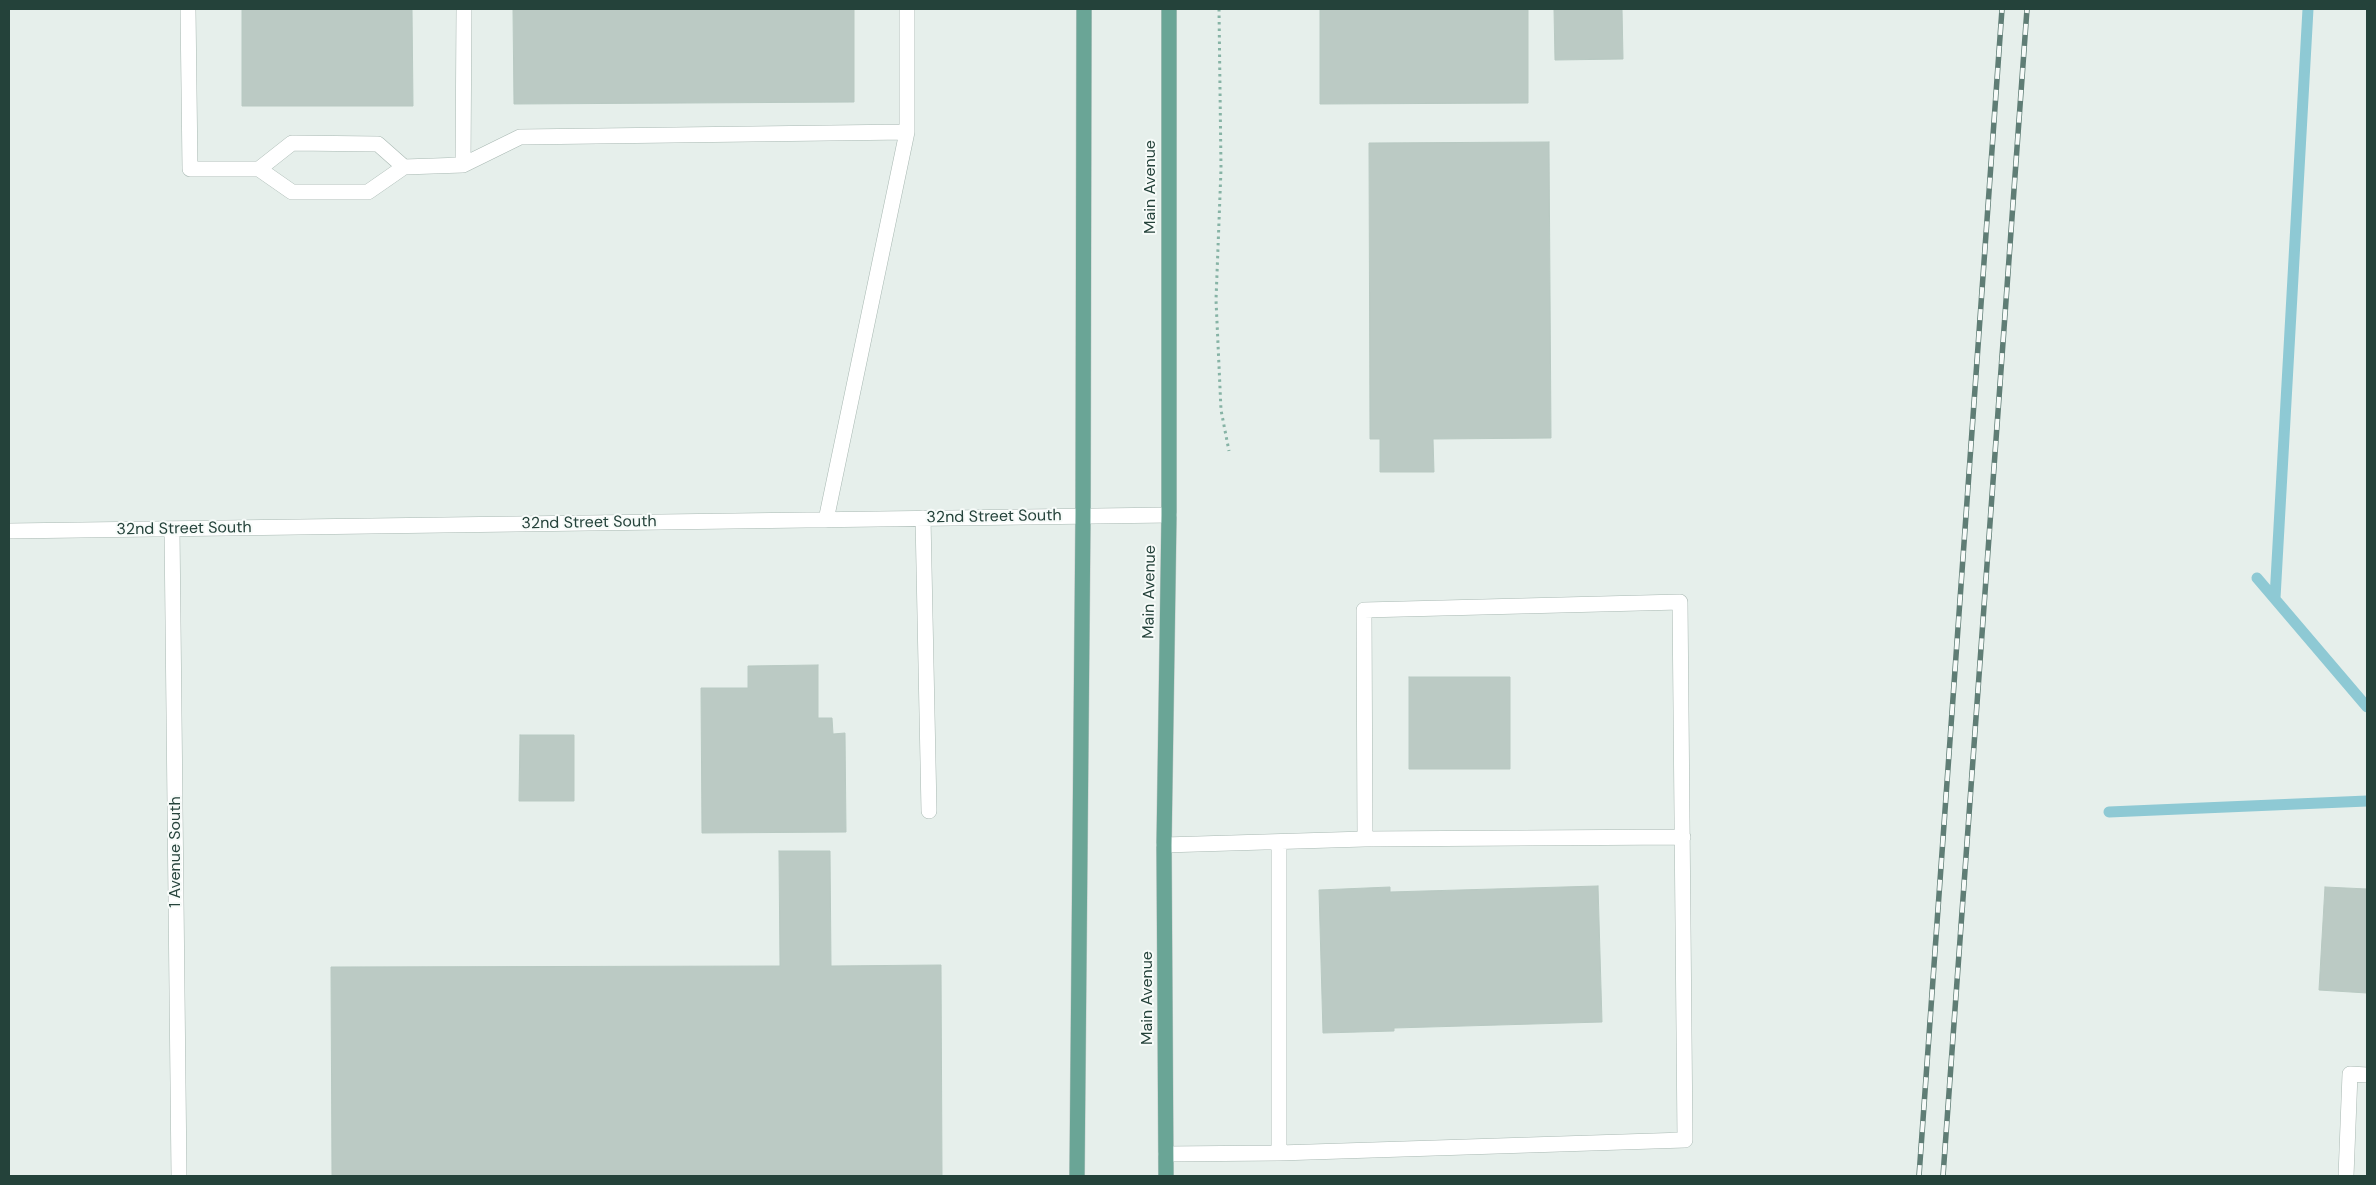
<!DOCTYPE html>
<html>
<head>
<meta charset="utf-8">
<style>
	body { margin:0 }
	#map { position:relative; width:2376px; height:1185px; overflow:hidden; background:#e6efeb; font-family:"DM Sans",sans-serif }
	canvas { display:block }
	.frame { position:absolute; inset:0; border:10px solid #24423a; pointer-events:none }
</style>
</head>
<body>
<div id="map">
<canvas width="2376" height="1185"></canvas>
<div class="frame"></div>
</div>
<script>
const c = document.querySelector('canvas').getContext('2d');
c.lineJoin = 'round';
function poly(rows) {
  const path = new Path2D();
  for (const r of rows) {
    path.moveTo(r[0], r[1]);
    for (let i = 2; i < r.length; i += 2) path.lineTo(r[i], r[i + 1]);
  }
  return path;
}
function trace(path, color, width, dash) {
  c.strokeStyle = color;
  c.lineWidth = width;
  c.lineCap = dash ? 'butt' : 'round';
  c.setLineDash(dash || []);
  c.stroke(path);
}
function paint(path, color) {
  c.fillStyle = color;
  c.fill(path, 'evenodd');
}
function label(font, color, halo, rows, align = 'center') {
  c.font = font + ' "DM Sans",sans-serif';
  c.lineWidth = 4;
  c.setLineDash([]);
  c.textBaseline = 'middle';
  c.strokeStyle = halo;
  c.fillStyle = color;
  for (const [text, x, y, turn = 0] of rows) {
    c.save();
    c.translate(x, y);
    c.rotate((+turn || 0) * Math.PI / 180);
    c.textAlign = isNaN(turn) ? turn : align;
    if (halo) c.strokeText(text, 0, 0);
    c.fillText(text, 0, 0);
    c.restore();
  }
}
trace(poly([
	[2257,578,2367,707],
	[2275,598,2308,9],
	[2109,812,2367,801]
]), '#8ec9d4', 11);
const building = poly([
	[242,9,412,9,413,106,242,106,242,9],
	[513,9,854,9,854,102,514,104,513,9],
	[1320,9,1528,9,1528,103,1320,104,1320,9],
	[1554,9,1622,9,1623,59,1555,60,1554,9],
	[1549,142,1551,438,1433,439,1434,472,1380,472,1380,439,1370,439,1369,143,1549,142],
	[818,665,818,718,832,718,833,734,845,733,846,832,702,833,701,688,748,688,748,666,818,665],
	[1409,677,1510,677,1510,769,1409,769,1409,677],
	[520,735,574,735,574,801,519,801,520,735],
	[779,851,830,851,831,966,941,965,942,1176,332,1176,331,967,780,966,779,851],
	[1598,886,1602,1022,1394,1028,1394,1031,1323,1033,1319,890,1390,887,1390,892,1598,886],
	[2325,887,2367,889,2367,993,2319,990,2325,887]
]);
paint(building, '#bbcac4');
trace(building, '#b8c9c2', 1);
const minor = poly([
	[188,9,190,169,259,169,292,192,368,192,404,167,378,144,292,143,259,169],
	[463,165,464,9],
	[404,167,463,165,520,137,907,132],
	[923,518,929,811],
	[826,520,907,132,907,9],
	[172,529,179,1176],
	[9,531,1169,515],
	[1164,845,1365,839,1683,837],
	[1279,1153,1279,842],
	[1166,1154,1279,1153,1685,1140,1680,602,1364,610,1365,839],
	[2346,1176,2350,1074,2367,1075]
]);
const major = poly([
	[1077,1176,1083,515,1084,9],
	[1166,1176,1164,845,1169,515,1169,9]
]);
trace(minor, '#a8b8b2', 16);
trace(major, '#c2cac8', 16);
trace(poly([
	[1219,9,1221,169,1216,300,1221,410,1229,451]
]), '#86b3a5', 3, [2.5, 4]);
trace(minor, '#fff', 15);
trace(major, '#6aa596', 15);
const rail = poly([
	[1919,1176,2002,9],
	[1943,1176,2027,9]
]);
trace(rail, '#5f7d75', 5.5);
trace(rail, '#f7fbf9', 4, [11]);
label('16px', '#24423a', '#f7fbf9', [
	["Main Avenue",1151,187,-90],
	["32nd Street South",994,517,-1],
	["32nd Street South",589,523,-1],
	["32nd Street South",184,529,-1],
	["Main Avenue",1150,592,-89],
	["1 Avenue South",176,852,-90],
	["Main Avenue",1148,998,-90]
]);
</script>
</body>
</html>
